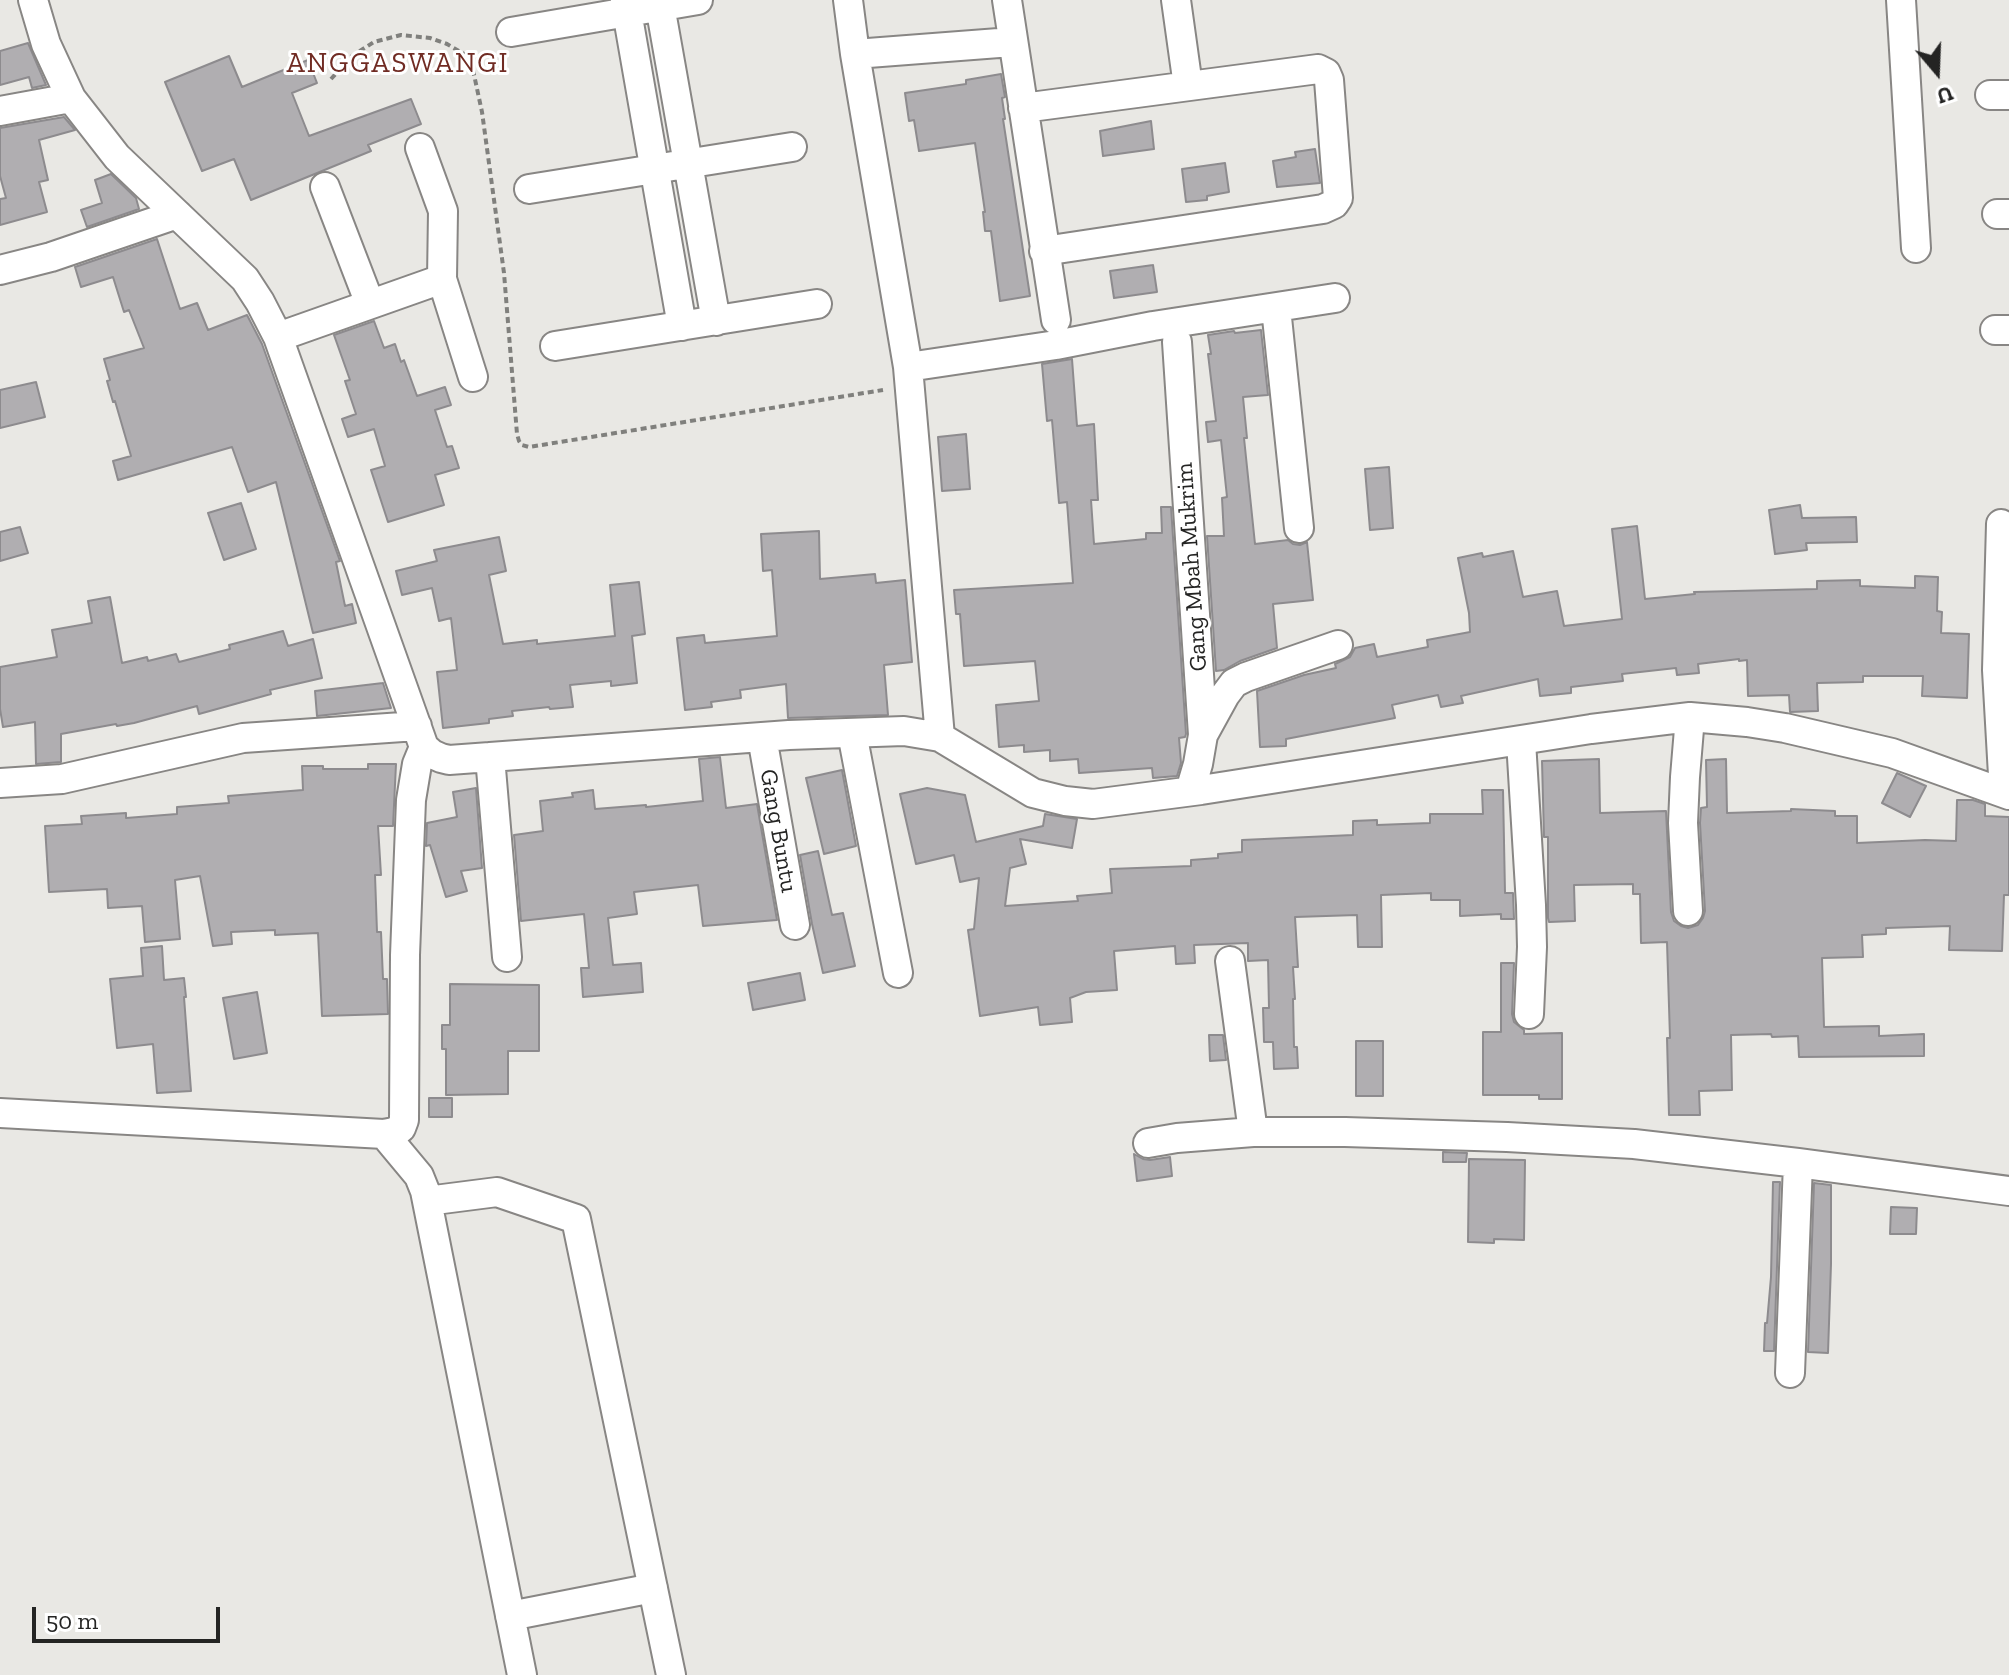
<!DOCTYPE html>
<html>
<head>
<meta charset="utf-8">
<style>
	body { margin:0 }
	#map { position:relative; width:2009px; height:1675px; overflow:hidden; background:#e9e8e4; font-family:"Zilla Slab",serif }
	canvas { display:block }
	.north { position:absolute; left:1897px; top:32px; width:80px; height:80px; -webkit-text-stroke:6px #fff; paint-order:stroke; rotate:161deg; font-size:22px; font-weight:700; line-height:32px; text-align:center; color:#242423 }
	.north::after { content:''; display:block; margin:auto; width:28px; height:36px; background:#242423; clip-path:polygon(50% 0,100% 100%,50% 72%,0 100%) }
	.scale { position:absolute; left:32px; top:1607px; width:188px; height:36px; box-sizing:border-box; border:4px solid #242423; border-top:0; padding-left:10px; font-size:24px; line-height:28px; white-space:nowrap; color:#242423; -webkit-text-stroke:6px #fff; paint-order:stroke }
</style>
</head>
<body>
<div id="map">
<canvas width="2009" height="1675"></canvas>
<div class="north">U</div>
<div class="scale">50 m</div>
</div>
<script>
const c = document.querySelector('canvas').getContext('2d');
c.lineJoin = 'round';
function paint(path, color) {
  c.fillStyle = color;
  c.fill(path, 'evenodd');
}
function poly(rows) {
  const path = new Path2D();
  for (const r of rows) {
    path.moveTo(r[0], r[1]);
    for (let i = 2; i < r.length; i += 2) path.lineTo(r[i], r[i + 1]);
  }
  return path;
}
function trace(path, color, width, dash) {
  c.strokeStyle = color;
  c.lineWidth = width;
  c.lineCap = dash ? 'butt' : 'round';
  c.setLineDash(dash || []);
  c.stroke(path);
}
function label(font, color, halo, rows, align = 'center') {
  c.font = font + ' "Zilla Slab",serif';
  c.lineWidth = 6;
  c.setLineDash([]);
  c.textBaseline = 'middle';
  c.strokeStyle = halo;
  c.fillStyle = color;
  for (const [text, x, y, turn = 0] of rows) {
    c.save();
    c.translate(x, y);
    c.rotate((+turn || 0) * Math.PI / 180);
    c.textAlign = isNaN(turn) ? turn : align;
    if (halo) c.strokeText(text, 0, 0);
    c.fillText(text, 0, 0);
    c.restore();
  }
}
const building = poly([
	[28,43,46,85,32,88,29,77,0,85,0,51,28,43],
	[229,56,242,87,308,60,317,83,292,93,309,136,411,99,421,124,368,145,371,151,251,200,234,159,202,171,165,82,229,56],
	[1001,74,1005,97,1002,98,1005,119,1003,119,1030,296,1000,301,991,231,985,231,983,212,985,212,975,143,919,151,914,120,909,121,905,93,966,84,966,80,1001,74],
	[64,117,75,130,39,140,48,180,39,182,47,212,0,225,0,199,6,198,0,176,0,128,64,117],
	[1151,121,1154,149,1103,156,1100,131,1151,121],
	[1315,149,1320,183,1277,187,1273,161,1296,157,1295,152,1315,149],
	[1225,163,1229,192,1207,196,1207,200,1186,202,1182,169,1225,163],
	[111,174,136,198,139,209,87,227,81,210,102,203,95,180,111,174],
	[157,239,180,309,197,303,208,330,247,315,262,344,340,561,336,562,345,606,352,604,356,623,313,633,276,482,248,492,232,447,118,480,113,461,131,456,115,401,113,402,107,381,110,380,104,359,144,348,129,310,124,312,113,277,81,287,75,267,157,239],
	[1153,265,1157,292,1114,298,1110,271,1153,265],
	[374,321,384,348,395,344,401,362,404,360,417,396,445,387,451,405,435,410,447,447,452,446,459,468,435,475,444,505,388,522,371,470,385,466,374,429,348,437,342,419,356,414,345,381,350,380,334,335,374,321],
	[1261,330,1268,395,1243,397,1247,438,1244,438,1255,544,1288,540,1293,544,1300,545,1307,542,1313,600,1273,604,1277,648,1240,661,1224,670,1216,671,1207,536,1224,536,1222,498,1227,497,1221,440,1208,442,1206,422,1216,421,1208,354,1211,354,1208,335,1234,331,1235,333,1261,330],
	[1072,359,1077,426,1094,424,1098,500,1091,500,1094,544,1146,539,1146,533,1162,533,1161,507,1171,507,1186,734,1185,737,1179,738,1181,763,1177,776,1153,778,1152,768,1079,773,1078,759,1050,761,1050,750,1024,752,1024,745,999,747,996,705,1039,701,1035,661,964,666,960,614,956,614,954,590,1073,583,1067,502,1059,503,1052,420,1047,421,1042,364,1072,359],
	[36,382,45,417,0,428,0,390,36,382],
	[966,434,970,489,942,491,938,437,966,434],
	[1389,467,1393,528,1370,530,1365,469,1389,467],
	[241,503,256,549,224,560,208,513,241,503],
	[1800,505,1802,518,1856,517,1857,542,1806,543,1807,550,1775,554,1769,510,1800,505],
	[1637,526,1645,599,1695,594,1694,592,1817,589,1817,581,1860,580,1860,586,1915,588,1915,576,1938,577,1937,611,1942,612,1941,633,1969,634,1967,698,1922,696,1923,676,1863,676,1863,682,1817,683,1818,711,1790,712,1789,695,1748,696,1747,660,1739,661,1739,659,1698,664,1699,673,1677,675,1676,668,1622,674,1623,681,1571,687,1571,693,1540,696,1538,679,1461,696,1463,703,1441,707,1438,695,1392,705,1395,718,1286,739,1286,746,1260,747,1257,691,1304,675,1336,668,1335,664,1350,657,1355,648,1374,644,1377,657,1428,647,1427,640,1470,632,1469,613,1458,558,1482,553,1483,557,1513,551,1523,597,1557,591,1564,626,1622,619,1612,529,1637,526],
	[20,527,28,553,0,561,0,532,20,527],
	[819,531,820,579,875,574,876,583,905,580,912,662,884,665,888,715,788,718,786,684,740,690,741,698,711,702,712,707,685,710,677,638,704,635,705,643,777,636,772,570,763,571,761,534,819,531],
	[499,537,506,571,489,575,503,644,537,640,537,644,615,636,610,585,639,582,645,634,632,636,637,683,611,686,611,681,570,685,573,707,550,709,549,707,512,711,513,716,489,719,489,723,443,728,437,672,457,670,451,618,439,621,432,588,402,595,396,571,437,561,434,550,499,537],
	[110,597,122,663,147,657,148,661,176,654,179,662,230,649,229,645,283,631,288,646,313,639,322,678,270,690,271,694,199,714,197,706,134,723,117,726,116,724,61,734,61,762,36,764,35,722,3,727,0,709,0,667,57,657,52,630,92,623,88,601,110,597],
	[383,683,391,708,317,716,315,691,383,683],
	[720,757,726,808,757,804,777,920,703,926,698,885,634,892,637,914,608,918,613,965,641,963,643,992,583,997,581,968,589,968,584,914,521,921,514,835,543,831,540,801,573,797,572,793,593,790,595,809,646,805,646,807,703,801,699,759,720,757],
	[1599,759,1600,813,1666,811,1671,912,1674,921,1681,926,1688,928,1698,925,1703,918,1705,911,1700,823,1701,808,1707,807,1706,760,1726,759,1727,813,1791,811,1791,809,1835,811,1835,816,1857,816,1857,843,1925,840,1956,841,1957,800,1973,800,1985,804,1985,816,2009,817,2009,895,2004,895,2002,951,1949,950,1950,926,1886,928,1886,934,1862,935,1863,957,1822,958,1824,1027,1879,1026,1879,1036,1924,1034,1924,1056,1799,1057,1798,1036,1772,1037,1771,1034,1731,1035,1732,1090,1699,1091,1700,1115,1669,1115,1667,1038,1670,1038,1667,942,1641,943,1640,894,1633,894,1633,884,1574,885,1575,921,1549,922,1548,918,1548,837,1544,837,1542,761,1599,759],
	[368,764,396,764,393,826,378,826,381,875,375,875,377,932,381,932,383,979,387,979,388,1014,322,1016,318,933,275,935,275,930,231,932,232,944,213,946,200,876,175,880,180,939,145,942,142,906,108,908,107,889,49,892,45,826,82,824,81,816,126,813,126,818,177,814,177,807,229,803,228,796,303,790,302,766,323,766,323,769,368,769,368,764],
	[842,770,856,846,824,854,806,778,842,770],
	[1897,773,1926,786,1910,817,1882,803,1897,773],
	[476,788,482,868,461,871,467,891,446,897,430,845,426,846,427,823,457,817,453,792,476,788],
	[927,788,965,795,976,842,1043,826,1045,814,1077,819,1072,848,1020,839,1026,864,1010,868,1005,906,1078,901,1077,896,1112,893,1110,869,1191,866,1191,860,1218,858,1218,854,1242,852,1242,840,1353,835,1353,821,1377,820,1377,825,1430,823,1430,814,1483,814,1482,790,1503,790,1505,893,1513,893,1514,919,1501,919,1501,914,1460,916,1460,900,1431,900,1431,893,1381,895,1382,947,1358,947,1357,915,1295,917,1298,967,1293,967,1295,999,1293,999,1294,1047,1297,1047,1298,1068,1274,1069,1273,1042,1264,1042,1263,1008,1269,1008,1268,960,1248,961,1248,943,1194,945,1195,963,1176,964,1175,946,1114,951,1117,990,1086,992,1070,998,1072,1022,1040,1025,1038,1007,980,1016,968,930,974,929,979,878,960,882,954,855,916,864,900,794,927,788],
	[818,851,832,915,843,913,855,966,823,973,812,924,800,855,818,851],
	[162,946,164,980,184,978,186,997,184,997,191,1091,157,1093,153,1044,117,1048,110,979,143,976,141,948,162,946],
	[1501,963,1514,963,1512,1014,1514,1022,1524,1030,1524,1034,1562,1033,1562,1099,1539,1099,1539,1095,1483,1095,1483,1032,1501,1032,1501,963],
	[800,973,805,1000,753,1010,748,983,800,973],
	[450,984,539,985,539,1051,508,1051,508,1094,446,1095,446,1049,442,1049,442,1025,450,1025,450,984],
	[257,992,267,1053,234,1059,223,998,257,992],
	[1209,1035,1223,1035,1226,1060,1210,1061,1209,1035],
	[1356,1041,1383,1041,1383,1096,1356,1096,1356,1041],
	[429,1098,452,1098,452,1117,429,1117,429,1098],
	[1443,1152,1467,1153,1466,1162,1443,1162,1443,1152],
	[1134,1154,1143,1159,1150,1160,1170,1157,1172,1176,1137,1181,1134,1154],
	[1469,1159,1525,1160,1524,1240,1494,1239,1494,1243,1468,1242,1469,1159],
	[1773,1182,1780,1182,1774,1351,1764,1351,1765,1323,1767,1323,1771,1277,1773,1182],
	[1814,1183,1831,1185,1831,1264,1828,1353,1808,1352,1814,1183],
	[1891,1207,1917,1208,1916,1234,1890,1234,1891,1207]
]);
paint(building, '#b0aeb1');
trace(building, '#8d8b8e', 2);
const street = poly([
	[33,0,46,44,71,98,117,157,245,279,260,302,278,337,424,747,432,754,441,758,449,760,490,757,789,735,904,731,940,737,1033,793,1065,801,1093,804,1201,790,1591,729,1690,717,1747,722,1785,728,1892,753,2009,795],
	[625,0,682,326],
	[659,0,716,321],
	[848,0,855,54,908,367,940,737],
	[1007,0,1056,320],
	[1176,0,1188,86],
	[1901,0,1916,248],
	[511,32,698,0],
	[855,54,1012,42],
	[1990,95,2009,95],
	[1023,108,1318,69,1326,73,1329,80,1338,198,1334,204,1323,209,1044,251],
	[0,111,71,98],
	[420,148,443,211,442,279,473,377],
	[325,187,370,304],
	[529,189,792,147],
	[1997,214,2009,214],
	[0,270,51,257,177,214],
	[1276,308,1299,528],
	[1995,330,2009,330],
	[278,337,442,279],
	[1177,342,1203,735,1198,764,1190,791],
	[555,346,817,304],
	[908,367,1056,345,1153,326,1335,298],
	[2001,524,1997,670,2004,793],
	[852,733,898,973],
	[1203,735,1225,695,1234,683,1246,677,1338,645],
	[762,737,795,925],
	[1521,741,1531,905,1532,947,1529,1014],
	[490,757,507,957],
	[0,783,62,779,243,738,417,726],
	[1688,911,1683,823,1685,777,1690,717],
	[1230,961,1253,1132],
	[0,1113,384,1134,394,1132,401,1128,404,1120,405,955,411,800,417,764,424,747],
	[384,1134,419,1176,425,1191,522,1675],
	[1148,1143,1177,1138,1253,1132,1345,1132,1507,1137,1634,1144,1798,1163,2009,1191],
	[427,1201,497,1192,576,1219,671,1675],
	[1790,1373,1798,1163],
	[510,1616,653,1588]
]);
trace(street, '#888684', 32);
trace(poly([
	[331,79,352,56,374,42,401,35,430,38,447,44,464,54,473,70,482,112,504,273,517,434,519,441,522,445,529,447,883,390]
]), '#80807d', 4, [6, 4]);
trace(street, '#fff', 28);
label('24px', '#242423', '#fff', [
	["Gang Mbah Mukrim",1192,567,-94],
	["Gang Buntu",778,831,80]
]);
c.letterSpacing = '2px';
label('28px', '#702b23', '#fff', [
	["ANGGASWANGI",398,64]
]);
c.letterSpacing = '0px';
</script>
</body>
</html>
